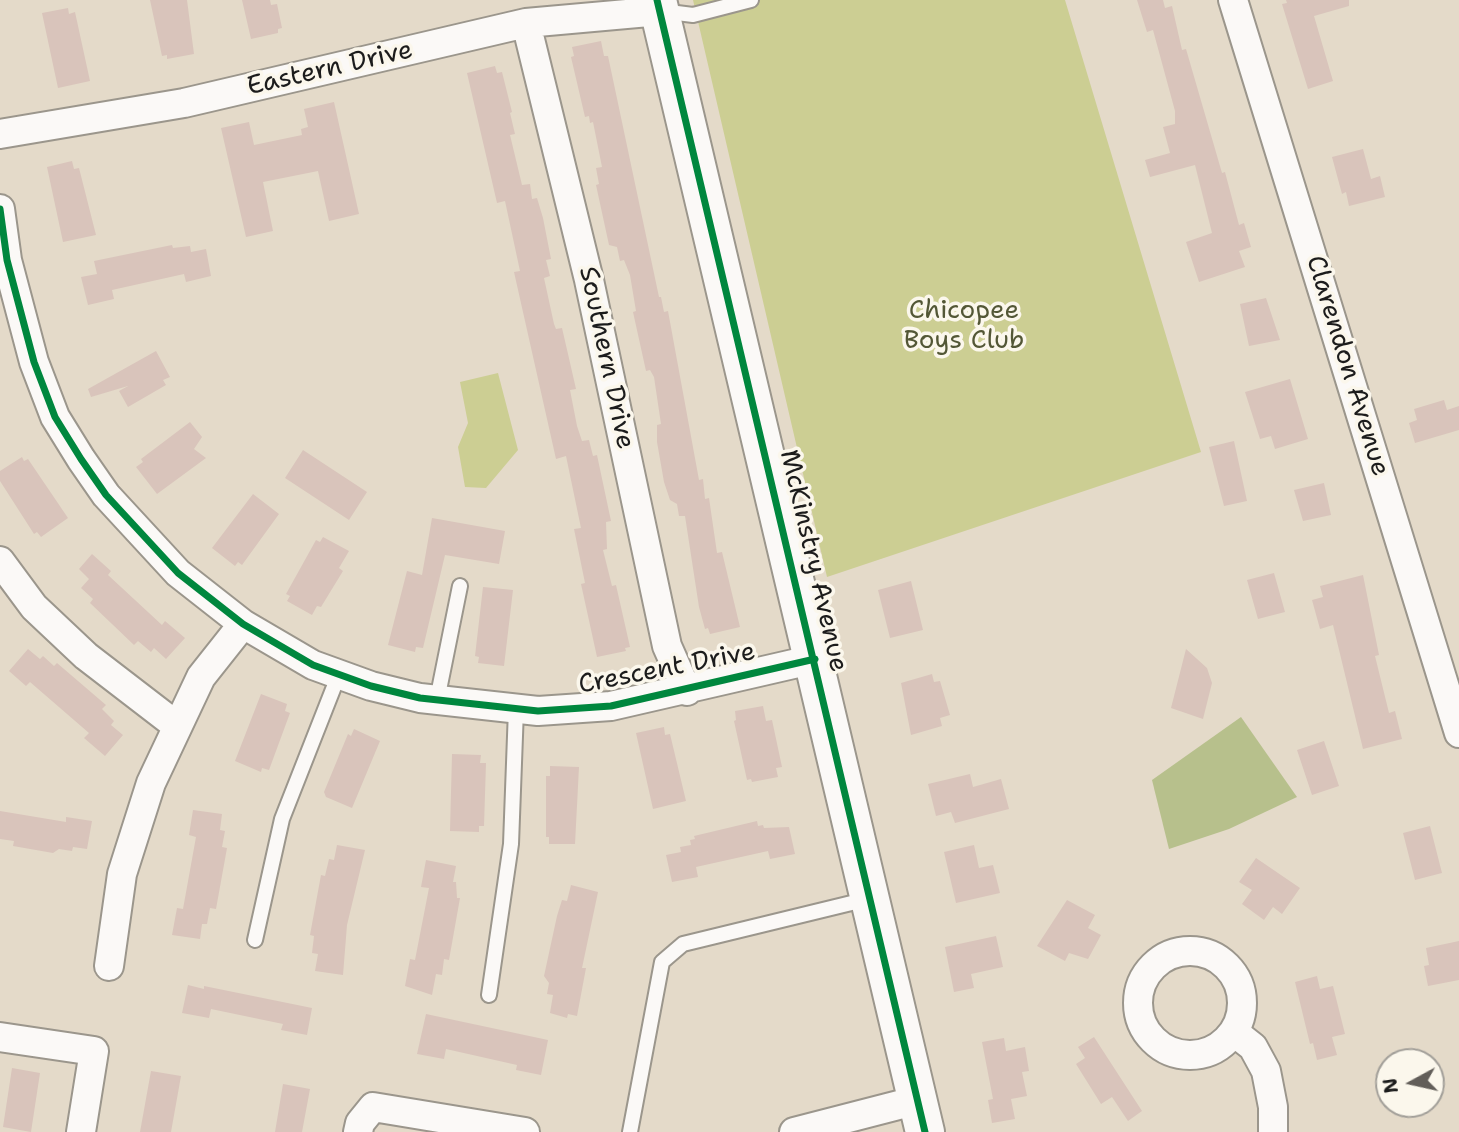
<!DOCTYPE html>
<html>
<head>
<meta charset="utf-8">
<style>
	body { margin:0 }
	#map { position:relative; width:1459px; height:1132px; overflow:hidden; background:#e4dac9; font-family:"Shantell Sans",sans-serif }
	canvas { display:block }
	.north { position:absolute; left:1375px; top:1048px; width:70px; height:70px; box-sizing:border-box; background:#fbf7ec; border:2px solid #a29f99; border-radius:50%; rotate:262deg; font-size:19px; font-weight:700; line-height:28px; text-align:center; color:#1c1c1c }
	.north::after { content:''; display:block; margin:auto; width:24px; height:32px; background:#625e59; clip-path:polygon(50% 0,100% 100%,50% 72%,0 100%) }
</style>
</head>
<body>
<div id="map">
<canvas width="1459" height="1132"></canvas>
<div class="north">N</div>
</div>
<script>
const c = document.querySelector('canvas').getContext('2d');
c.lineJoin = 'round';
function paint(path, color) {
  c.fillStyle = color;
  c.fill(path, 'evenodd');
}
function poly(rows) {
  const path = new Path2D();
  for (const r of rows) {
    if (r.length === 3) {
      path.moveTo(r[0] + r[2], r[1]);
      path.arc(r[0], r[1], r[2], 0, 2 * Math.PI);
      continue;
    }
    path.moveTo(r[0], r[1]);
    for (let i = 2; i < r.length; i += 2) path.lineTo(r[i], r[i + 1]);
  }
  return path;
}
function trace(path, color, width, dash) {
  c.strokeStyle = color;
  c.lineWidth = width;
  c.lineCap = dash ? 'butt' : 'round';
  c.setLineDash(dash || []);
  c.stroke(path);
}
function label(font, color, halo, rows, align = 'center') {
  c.font = font + ' "Shantell Sans",sans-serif';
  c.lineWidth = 7;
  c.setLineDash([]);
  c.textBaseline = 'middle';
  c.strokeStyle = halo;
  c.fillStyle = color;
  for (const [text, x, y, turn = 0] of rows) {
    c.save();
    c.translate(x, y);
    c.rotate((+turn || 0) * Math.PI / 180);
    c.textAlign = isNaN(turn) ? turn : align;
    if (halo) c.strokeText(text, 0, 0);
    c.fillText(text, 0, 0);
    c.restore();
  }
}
paint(poly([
	[693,0,1065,0,1201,452,827,577],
	[498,373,518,450,486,488,465,487,458,447,468,423,460,382]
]), '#ccce93');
paint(poly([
	[1241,717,1297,797,1229,829,1169,849,1152,780]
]), '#b7c08c');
paint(poly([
	[150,0,187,0,194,54,167,59,167,55,162,56],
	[242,0,270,0,271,5,277,4,282,28,278,29,278,33,251,39],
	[1137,0,1163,0,1165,8,1172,6,1182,50,1186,49,1222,173,1225,172,1239,225,1244,223,1251,247,1239,251,1245,267,1199,282,1186,242,1212,233,1195,165,1150,177,1145,160,1170,153,1163,127,1175,124,1175,111,1153,30,1147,32],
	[1286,0,1349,0,1349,6,1314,16,1333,81,1308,89,1282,4,1287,3],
	[68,8,69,14,75,12,90,81,58,88,42,13],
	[601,41,604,56,608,56,659,297,661,297,664,312,668,311,699,480,703,479,705,499,709,498,717,553,722,552,740,627,710,634,708,628,705,629,699,607,685,516,679,516,677,504,670,500,664,482,657,442,657,425,661,424,654,377,650,370,646,371,633,312,636,311,630,275,624,260,620,261,617,247,609,245,596,185,599,184,596,168,602,167,593,122,590,123,589,116,585,117,571,57,574,56,572,47],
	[495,66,497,73,502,72,512,112,510,113,515,134,510,135,522,185,530,184,532,199,537,198,543,218,551,259,546,260,550,276,544,278,554,324,556,329,562,328,568,354,576,389,570,390,577,426,582,441,589,440,593,456,597,455,611,521,606,522,607,549,603,550,612,586,616,585,630,647,625,648,626,651,597,657,581,584,585,583,574,529,581,528,566,456,556,459,514,272,520,271,505,201,497,203,467,73],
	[334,102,359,214,329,221,318,171,263,182,273,231,246,237,221,128,249,122,254,145,302,135,301,129,308,127,304,109],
	[1363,149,1371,179,1380,176,1385,197,1349,206,1346,192,1342,194,1332,157],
	[72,161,74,169,79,168,96,235,63,242,47,167],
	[172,245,173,248,190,246,191,252,206,249,211,276,186,282,184,274,112,290,114,299,88,305,81,277,97,274,94,261],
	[1266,298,1280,340,1249,346,1240,304],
	[156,351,170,377,163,380,166,385,128,407,119,391,128,386,91,397,88,389],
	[1290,379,1308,439,1275,449,1271,436,1260,439,1245,392],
	[1444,400,1447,410,1459,406,1459,430,1415,443,1409,423,1417,420,1414,409],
	[190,422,202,437,194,449,206,458,157,494,136,467,143,462,141,459],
	[1234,441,1247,501,1224,506,1209,447],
	[303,450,367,492,349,520,285,478],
	[22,457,24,461,28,459,68,518,41,537,37,532,34,534,0,481,0,471],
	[1324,483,1331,515,1303,521,1294,490],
	[253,494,279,514,242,565,238,562,235,566,212,548],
	[432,518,505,531,499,564,445,555,423,648,416,647,415,652,388,645,407,571,422,575],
	[323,537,349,551,339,568,343,571,321,607,317,606,312,615,287,601,290,596,286,594,316,540,320,542],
	[92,554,111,571,108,575,162,625,165,621,185,638,166,659,154,648,151,652,138,641,134,645,90,603,93,599,81,588,89,579,79,569],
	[1274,573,1285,612,1258,619,1247,580],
	[1363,575,1379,655,1375,656,1389,713,1395,711,1402,739,1363,749,1333,625,1320,629,1312,600,1323,597,1320,586],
	[911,581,923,630,890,638,878,590],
	[483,587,513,590,504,666,478,663,479,657,475,656],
	[28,649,40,659,43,656,54,666,57,663,106,705,102,709,114,721,111,725,123,735,105,756,84,738,89,733,30,682,26,686,9,671],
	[1186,649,1207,668,1212,683,1203,719,1171,708],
	[932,674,934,682,940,681,950,715,940,718,942,726,911,735,901,683],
	[261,694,287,704,285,711,290,713,269,770,262,768,261,772,235,761],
	[763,706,766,721,772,720,782,767,776,768,778,777,752,782,751,779,747,780,734,721,736,720,735,711],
	[664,727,665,735,670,734,686,801,653,809,636,733],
	[354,729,380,741,352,808,326,797,324,792,348,734,351,736],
	[1324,741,1339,786,1312,795,1297,750],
	[452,754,481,755,480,763,486,763,484,826,479,826,479,832,450,831],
	[550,766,579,767,575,844,549,844,549,837,546,837,546,776,550,776],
	[970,774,973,787,1001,779,1009,809,955,823,951,812,936,816,928,784],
	[193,810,222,814,220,830,225,831,222,847,227,848,216,909,210,908,207,924,202,924,200,939,172,935,177,908,183,909,196,837,189,835],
	[0,811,66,822,66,817,92,821,87,849,73,847,72,851,59,849,53,853,13,846,14,841,0,839],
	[757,821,758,826,763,825,764,828,789,827,795,854,770,859,768,851,696,867,698,877,672,882,666,855,681,852,680,847,691,845,690,840,695,839,694,836],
	[1430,826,1442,873,1415,880,1403,833],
	[337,845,365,850,347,925,343,975,315,971,318,954,312,953,314,936,310,935,321,875,325,876,329,859,334,860],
	[974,845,979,868,993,865,1000,893,956,903,944,852],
	[1256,858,1300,888,1282,914,1273,907,1264,920,1242,904,1252,890,1239,882],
	[426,860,456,866,453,882,456,882,457,898,460,898,449,960,444,959,442,975,436,974,432,995,405,986,410,959,415,960,429,888,421,887],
	[571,885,598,892,582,968,586,968,577,1016,568,1014,567,1018,550,1013,553,995,547,994,549,983,544,976,557,916,562,900,567,901],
	[1067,900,1095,915,1088,928,1101,935,1088,959,1069,953,1065,961,1037,946],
	[996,936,1003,967,971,974,974,988,954,992,945,947],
	[1459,941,1459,980,1428,986,1424,966,1429,965,1426,948],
	[1317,976,1320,989,1333,986,1345,1034,1332,1037,1337,1055,1317,1060,1313,1043,1310,1044,1295,982],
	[188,985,204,989,204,986,312,1008,307,1035,281,1030,283,1024,211,1009,209,1018,182,1013],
	[426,1014,548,1040,541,1075,516,1070,517,1065,446,1049,444,1059,417,1054],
	[1094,1037,1142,1111,1128,1121,1112,1097,1101,1104,1076,1064,1085,1058,1078,1047],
	[1004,1038,1006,1051,1025,1047,1029,1071,1022,1072,1027,1096,1011,1099,1015,1119,992,1123,988,1100,993,1099,982,1042],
	[12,1068,40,1073,31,1132,3,1127],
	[151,1071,181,1076,171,1132,140,1132],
	[283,1084,310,1089,302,1132,275,1132]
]), '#d9c4bb');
const lane = poly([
	[661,11,693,15,751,0],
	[437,700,460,586],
	[255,940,282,819,339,674],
	[489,995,511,844,516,709],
	[630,1132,662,962,683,944,868,899]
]);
const street = poly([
	[1233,0,1459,733],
	[526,23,589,280,667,646,687,691],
	[0,134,184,103,526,23,660,11],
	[0,209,7,260,34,362,55,417,81,459,106,495,178,573,243,624,313,665,371,686,420,698,538,711,611,706,815,659],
	[0,561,34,607,86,656,177,726],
	[1190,1003,52],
	[109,966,122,874,151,783,201,677,243,624],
	[1234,1032,1253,1047,1266,1071,1273,1107,1273,1132],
	[0,1037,94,1051,81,1132],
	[358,1132,360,1123,373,1107,525,1132],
	[794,1132,918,1100]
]);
const secondary = poly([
	[657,0,925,1132]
]);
trace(lane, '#9b968c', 18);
trace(street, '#9b968c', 32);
trace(secondary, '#9b968c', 42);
trace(lane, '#fbf9f7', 14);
trace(street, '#fbf9f7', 28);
trace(secondary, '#fbf9f7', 38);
trace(poly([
	[657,0,925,1132],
	[0,209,7,260,34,362,55,417,81,459,106,495,178,573,243,624,313,665,371,686,420,698,538,711,611,706,815,659]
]), '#00873e', 7);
label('26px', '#1c1c1c', '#fbf7ec', [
	["Eastern Drive",330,69,-13],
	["Southern Drive",606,358,78],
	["Clarendon Avenue",1347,366,73],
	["McKinstry Avenue",813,561,77],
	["Crescent Drive",667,669,-11]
]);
label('26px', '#535736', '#fbf7ec', [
	["Chicopee",964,311],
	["Boys Club",964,341]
]);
</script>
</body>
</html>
